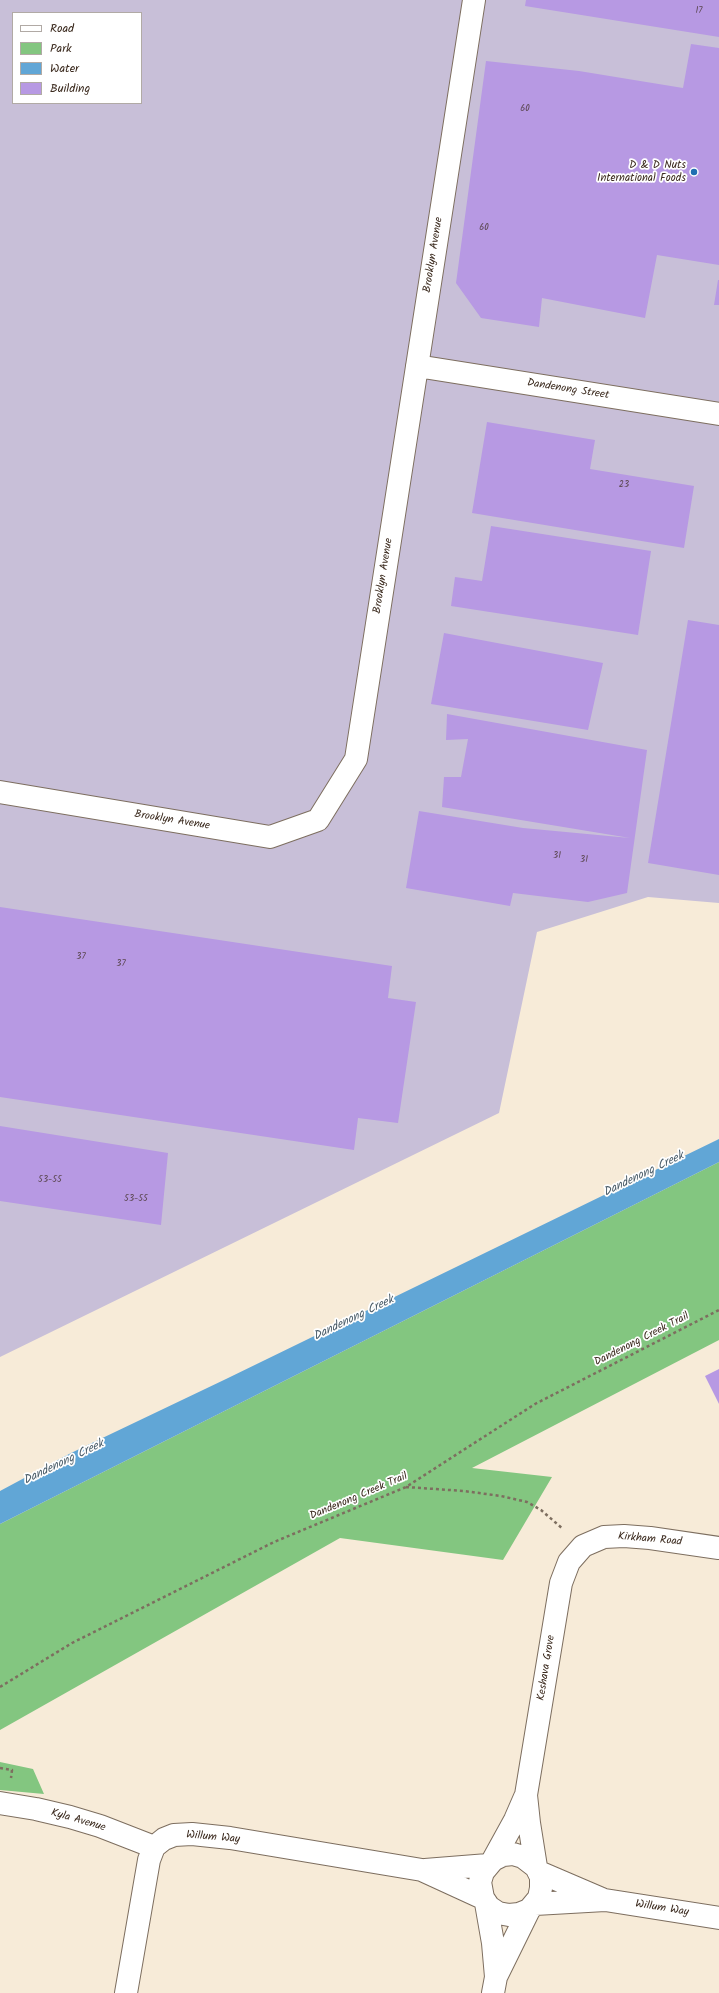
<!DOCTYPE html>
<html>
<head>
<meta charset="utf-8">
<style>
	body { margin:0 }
	#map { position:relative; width:719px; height:1993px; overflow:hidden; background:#f7ebd8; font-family:Kalam,sans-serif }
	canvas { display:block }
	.legend { position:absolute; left:12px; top:12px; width:130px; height:92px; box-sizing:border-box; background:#fff; border:1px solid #b1aaa5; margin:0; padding:5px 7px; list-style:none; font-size:12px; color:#3b2a1e }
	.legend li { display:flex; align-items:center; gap:8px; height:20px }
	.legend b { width:20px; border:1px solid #b1aaa5 }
</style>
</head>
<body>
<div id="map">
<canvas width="719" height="1993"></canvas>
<ul class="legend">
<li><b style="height:5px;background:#fff"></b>Road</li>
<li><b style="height:11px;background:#83c680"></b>Park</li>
<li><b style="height:11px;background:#61a6d6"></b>Water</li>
<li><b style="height:11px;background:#b799e3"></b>Building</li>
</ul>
</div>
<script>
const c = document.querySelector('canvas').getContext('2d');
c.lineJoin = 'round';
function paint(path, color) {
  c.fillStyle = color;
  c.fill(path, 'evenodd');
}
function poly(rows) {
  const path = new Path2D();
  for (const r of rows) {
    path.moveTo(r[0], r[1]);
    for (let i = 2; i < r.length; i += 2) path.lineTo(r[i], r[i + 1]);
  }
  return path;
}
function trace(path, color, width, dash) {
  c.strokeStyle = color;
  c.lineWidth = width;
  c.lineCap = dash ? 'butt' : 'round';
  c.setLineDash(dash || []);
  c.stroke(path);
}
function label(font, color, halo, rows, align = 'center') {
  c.font = font + ' Kalam,sans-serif';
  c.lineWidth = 3.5;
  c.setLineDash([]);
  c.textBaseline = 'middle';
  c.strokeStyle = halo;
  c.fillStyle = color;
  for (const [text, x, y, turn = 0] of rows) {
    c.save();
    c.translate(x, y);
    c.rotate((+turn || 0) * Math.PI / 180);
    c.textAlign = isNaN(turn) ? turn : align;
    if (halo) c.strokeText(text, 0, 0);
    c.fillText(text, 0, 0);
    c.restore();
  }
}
paint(poly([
	[0,0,719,0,719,903,648,897,537,932,499,1113,0,1357],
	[13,13,141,13,141,103,13,103]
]), '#c8bfd8');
paint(poly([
	[719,1162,719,1340,472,1468,552,1477,503,1560,340,1538,0,1730,0,1524],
	[0,1762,33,1769,44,1794,0,1790]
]), '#83c680');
paint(poly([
	[719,1139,719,1162,0,1524,0,1491,71,1453,226,1379]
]), '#61a6d6');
paint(poly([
	[526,0,719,0,719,37,525,6],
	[691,44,719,48,719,265,657,255,645,318,542,298,539,327,481,318,456,283,486,61,579,71,683,88],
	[718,280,719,280,719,305,714,305],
	[487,422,595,440,590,469,694,486,684,548,472,513],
	[491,526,651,551,638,635,451,606,455,577,482,581],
	[688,620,719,625,719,875,648,863],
	[444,633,603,663,588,730,431,704],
	[447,714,647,750,627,893,588,902,513,893,510,906,406,888,419,811,523,828,630,838,442,807,444,777,461,777,468,739,446,740],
	[0,907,392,966,388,998,416,1002,398,1123,358,1118,354,1150,0,1097],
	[0,1126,168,1153,161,1225,0,1201],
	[719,1369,719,1404,705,1376]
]), '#b799e3');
const minor = poly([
	[417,366,719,414],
	[0,792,270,837,318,820,356,759,474,0],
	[0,1803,36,1809,70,1817,100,1826,154,1847],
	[493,1860,503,1855,513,1854,523,1857,536,1867,541,1877,541,1888,539,1898,529,1910,519,1914,509,1915,498,1913,489,1907,483,1898,480,1882,483,1872,493,1860,515,1820,525,1797],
	[536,1867,529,1823,526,1795,557,1607,561,1583,569,1562,583,1546,604,1537,624,1536,650,1538,719,1548],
	[425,1870,488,1865],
	[539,1872,602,1899],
	[486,1903,493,1943,496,1977,493,1993],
	[535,1904,605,1900,719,1918],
	[497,1975,529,1910],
	[126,1993,149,1860,154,1847,164,1839,174,1835,192,1834,230,1838,422,1870,483,1898]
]);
trace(minor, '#7d6e5f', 24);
trace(poly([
	[406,1487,464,1491,501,1496,527,1502,541,1510,563,1529],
	[0,1687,72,1643,274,1542,406,1487,535,1404,719,1310],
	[0,1768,12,1770,11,1778]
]), '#7d6e5f', 2.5, [3, 3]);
trace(minor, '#fff', 22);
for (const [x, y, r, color] of [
	[694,172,4,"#1f6fb2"]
]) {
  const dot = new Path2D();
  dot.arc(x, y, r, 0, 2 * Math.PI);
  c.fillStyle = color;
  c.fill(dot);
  trace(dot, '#fff', 1.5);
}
label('9px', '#5a464f', null, [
	["17",699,11],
	["60",525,109],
	["60",484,228],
	["23",624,485],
	["31",557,856],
	["31",584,860],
	["37",81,957],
	["37",121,964],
	["53-55",50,1180],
	["53-55",136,1199]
]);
label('11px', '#3b2a1e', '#fff', [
	["D & D Nuts",686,166],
	["International Foods",686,179]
], 'right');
label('11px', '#3b2a1e', '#fff', [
	["Brooklyn Avenue",434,255,-81],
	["Dandenong Street",568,390,9],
	["Brooklyn Avenue",384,576,-81],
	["Brooklyn Avenue",172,821,9],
	["Dandenong Creek Trail",642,1340,-27],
	["Dandenong Creek Trail",359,1497,-23],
	["Kirkham Road",650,1540,5],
	["Keshava Grove",547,1668,-81],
	["Kyla Avenue",78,1821,16],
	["Willum Way",213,1838,5],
	["Willum Way",662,1909,9]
]);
label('italic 12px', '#4a5c68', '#fff', [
	["Dandenong Creek",644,1175,-26],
	["Dandenong Creek",354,1319,-26],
	["Dandenong Creek",64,1463,-26]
]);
</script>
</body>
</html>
